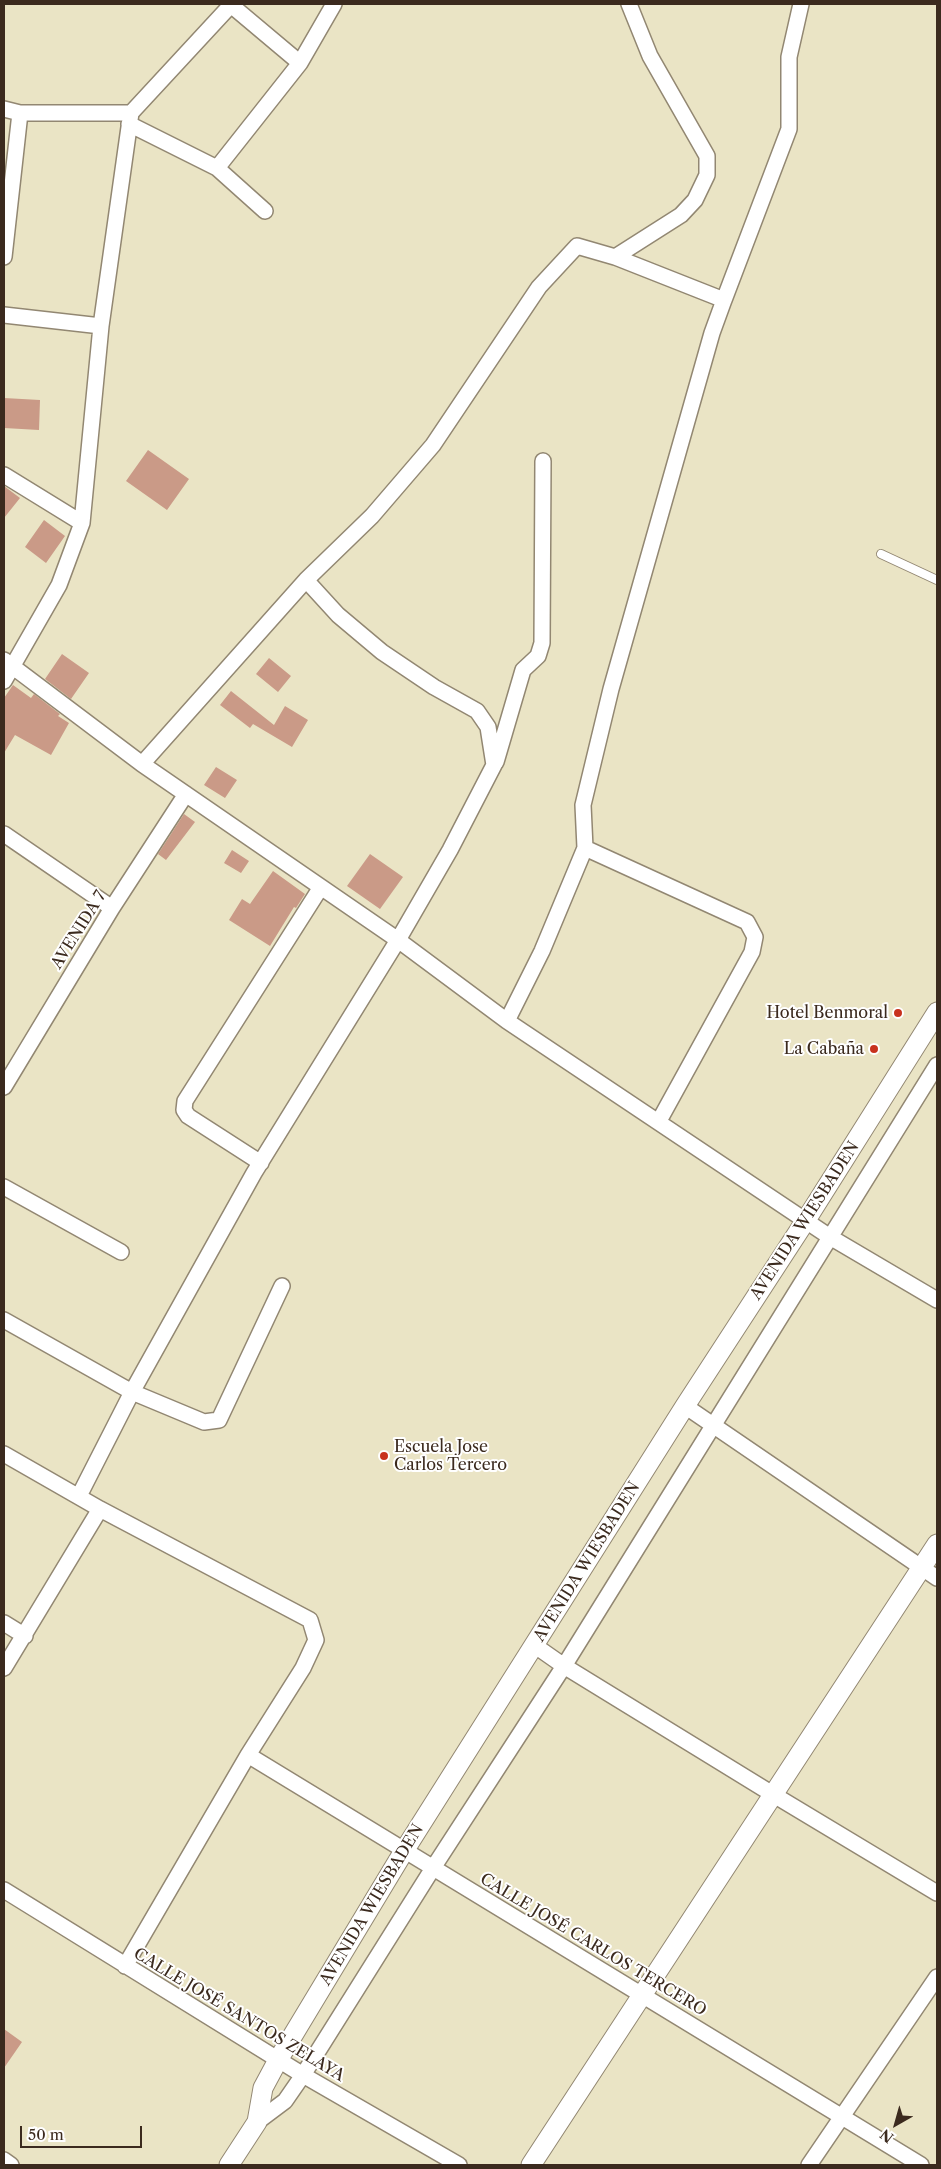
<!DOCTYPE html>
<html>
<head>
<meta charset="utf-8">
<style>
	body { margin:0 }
	#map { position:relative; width:941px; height:2169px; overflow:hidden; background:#eae4c5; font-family:"Libre Caslon Text",serif }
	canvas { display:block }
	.frame { position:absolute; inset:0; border:5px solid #3b2a1e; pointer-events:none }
	.north { position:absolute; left:871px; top:2099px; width:50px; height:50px; -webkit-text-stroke:4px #fff; paint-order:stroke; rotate:218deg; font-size:14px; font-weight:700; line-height:20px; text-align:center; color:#3b2a1e }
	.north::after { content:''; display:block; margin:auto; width:18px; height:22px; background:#3b2a1e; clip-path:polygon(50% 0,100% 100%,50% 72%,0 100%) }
	.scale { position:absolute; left:20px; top:2126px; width:122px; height:22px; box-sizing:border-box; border:2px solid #3b2a1e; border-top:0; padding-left:6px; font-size:15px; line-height:18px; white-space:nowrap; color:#3b2a1e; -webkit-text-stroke:4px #fff; paint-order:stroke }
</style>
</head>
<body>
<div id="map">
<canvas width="941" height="2169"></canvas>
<div class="frame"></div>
<div class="north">N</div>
<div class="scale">50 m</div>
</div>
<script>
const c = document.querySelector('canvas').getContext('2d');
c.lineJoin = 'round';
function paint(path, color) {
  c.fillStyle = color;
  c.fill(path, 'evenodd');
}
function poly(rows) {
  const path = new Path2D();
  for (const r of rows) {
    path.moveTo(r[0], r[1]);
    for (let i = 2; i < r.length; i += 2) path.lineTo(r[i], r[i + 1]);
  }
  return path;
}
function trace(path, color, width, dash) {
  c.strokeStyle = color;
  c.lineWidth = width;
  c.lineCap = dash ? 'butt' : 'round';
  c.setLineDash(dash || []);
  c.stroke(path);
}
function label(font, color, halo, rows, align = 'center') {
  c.font = font + ' "Libre Caslon Text",serif';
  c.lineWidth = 4;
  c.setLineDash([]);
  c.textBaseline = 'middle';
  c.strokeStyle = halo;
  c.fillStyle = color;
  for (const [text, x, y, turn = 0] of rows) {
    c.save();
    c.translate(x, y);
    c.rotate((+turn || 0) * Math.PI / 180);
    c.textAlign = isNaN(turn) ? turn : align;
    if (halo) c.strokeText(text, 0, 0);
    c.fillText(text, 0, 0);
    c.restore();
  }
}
paint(poly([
	[4,398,40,400,39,430,4,428],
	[148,450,189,479,167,510,126,481],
	[4,486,20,498,4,518],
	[44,520,65,536,46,563,25,547],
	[62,654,89,673,71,699,45,679],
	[269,658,291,676,278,692,256,674],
	[13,685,31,698,34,694,60,714,58,716,69,723,51,755,15,735,4,753,4,698],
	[231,691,274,725,285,706,308,720,292,747,253,724,250,728,220,705],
	[216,767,237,780,225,798,204,785],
	[184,814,195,822,166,860,158,854],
	[232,850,249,861,241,873,224,863],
	[370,854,403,877,380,909,347,886],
	[273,871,305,894,296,908,294,907,270,946,229,920,242,899,250,904],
	[4,2029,22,2042,4,2068]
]), '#ca9a87');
const service = poly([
	[881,554,937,580]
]);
const minor = poly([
	[4,109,20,113,131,113,101,326,82,523,59,585,4,681],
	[131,113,231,5,300,63],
	[129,124,217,168,265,211],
	[217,168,300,63,334,4],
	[4,257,20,113],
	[615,257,681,215,695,200,707,175,707,156,650,56,629,4],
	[724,300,789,129,789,57,801,4],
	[4,315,101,326],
	[4,475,82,523],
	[4,660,142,764,398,940,507,1021,830,1237,937,1300],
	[496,762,523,670,538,656,542,643,543,461],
	[142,764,306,580,372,516,433,445,539,287,577,246,615,257,724,300,712,333,611,689,583,805,585,848,542,951,507,1021],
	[4,834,112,908],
	[585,848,747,922,755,937,752,952,659,1121],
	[4,1087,112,908,186,794],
	[261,1163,188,1116,184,1110,185,1101,321,887],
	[4,1187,121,1252],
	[4,1320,132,1392,204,1422,219,1420,282,1286],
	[685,1406,937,1578],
	[4,1454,100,1509,310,1620,316,1640,303,1668,248,1755,125,1966],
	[79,1496,132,1392,254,1173,398,940,450,850,494,765,488,727,477,711,434,687,382,652,338,615,306,580],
	[4,1623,25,1636],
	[534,1645,564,1666,774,1795,937,1893],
	[4,1668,100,1509],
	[248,1755,921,2165],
	[4,1890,303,2075,459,2165],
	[257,2122,285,2101,303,2075,433,1868,564,1666,937,1065],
	[4,2160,11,2165],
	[809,2165,937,1977]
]);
const tertiary = poly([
	[229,2165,257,2122,263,2088,278,2060,404,1851,685,1406,806,1220,937,1012],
	[531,2165,937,1544]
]);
trace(service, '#928772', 10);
trace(minor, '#928772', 18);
trace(tertiary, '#928772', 21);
trace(service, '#fff', 8);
trace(minor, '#fff', 15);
trace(tertiary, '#fff', 19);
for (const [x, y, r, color] of [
	[898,1013,5,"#c8321e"],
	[874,1049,5,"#c8321e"],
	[384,1456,5,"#c8321e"]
]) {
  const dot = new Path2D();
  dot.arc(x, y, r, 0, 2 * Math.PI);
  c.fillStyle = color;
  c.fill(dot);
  trace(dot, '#fff', 2);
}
label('16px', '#3b2a1e', '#fff', [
	["AVENIDA 7",79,930,-58],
	["AVENIDA WIESBADEN",805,1221,-57],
	["AVENIDA WIESBADEN",587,1562,-58],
	["AVENIDA WIESBADEN",372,1905,-59],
	["CALLE JOSÉ CARLOS TERCERO",593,1945,31],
	["CALLE JOSÉ SANTOS ZELAYA",239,2015,31]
]);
label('16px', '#3b2a1e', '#fff', [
	["Hotel Benmoral",888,1013],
	["La Cabaña",864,1049],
	["Escuela Jose",394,1447,"left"],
	["Carlos Tercero",394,1465,"left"]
], 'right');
</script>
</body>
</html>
